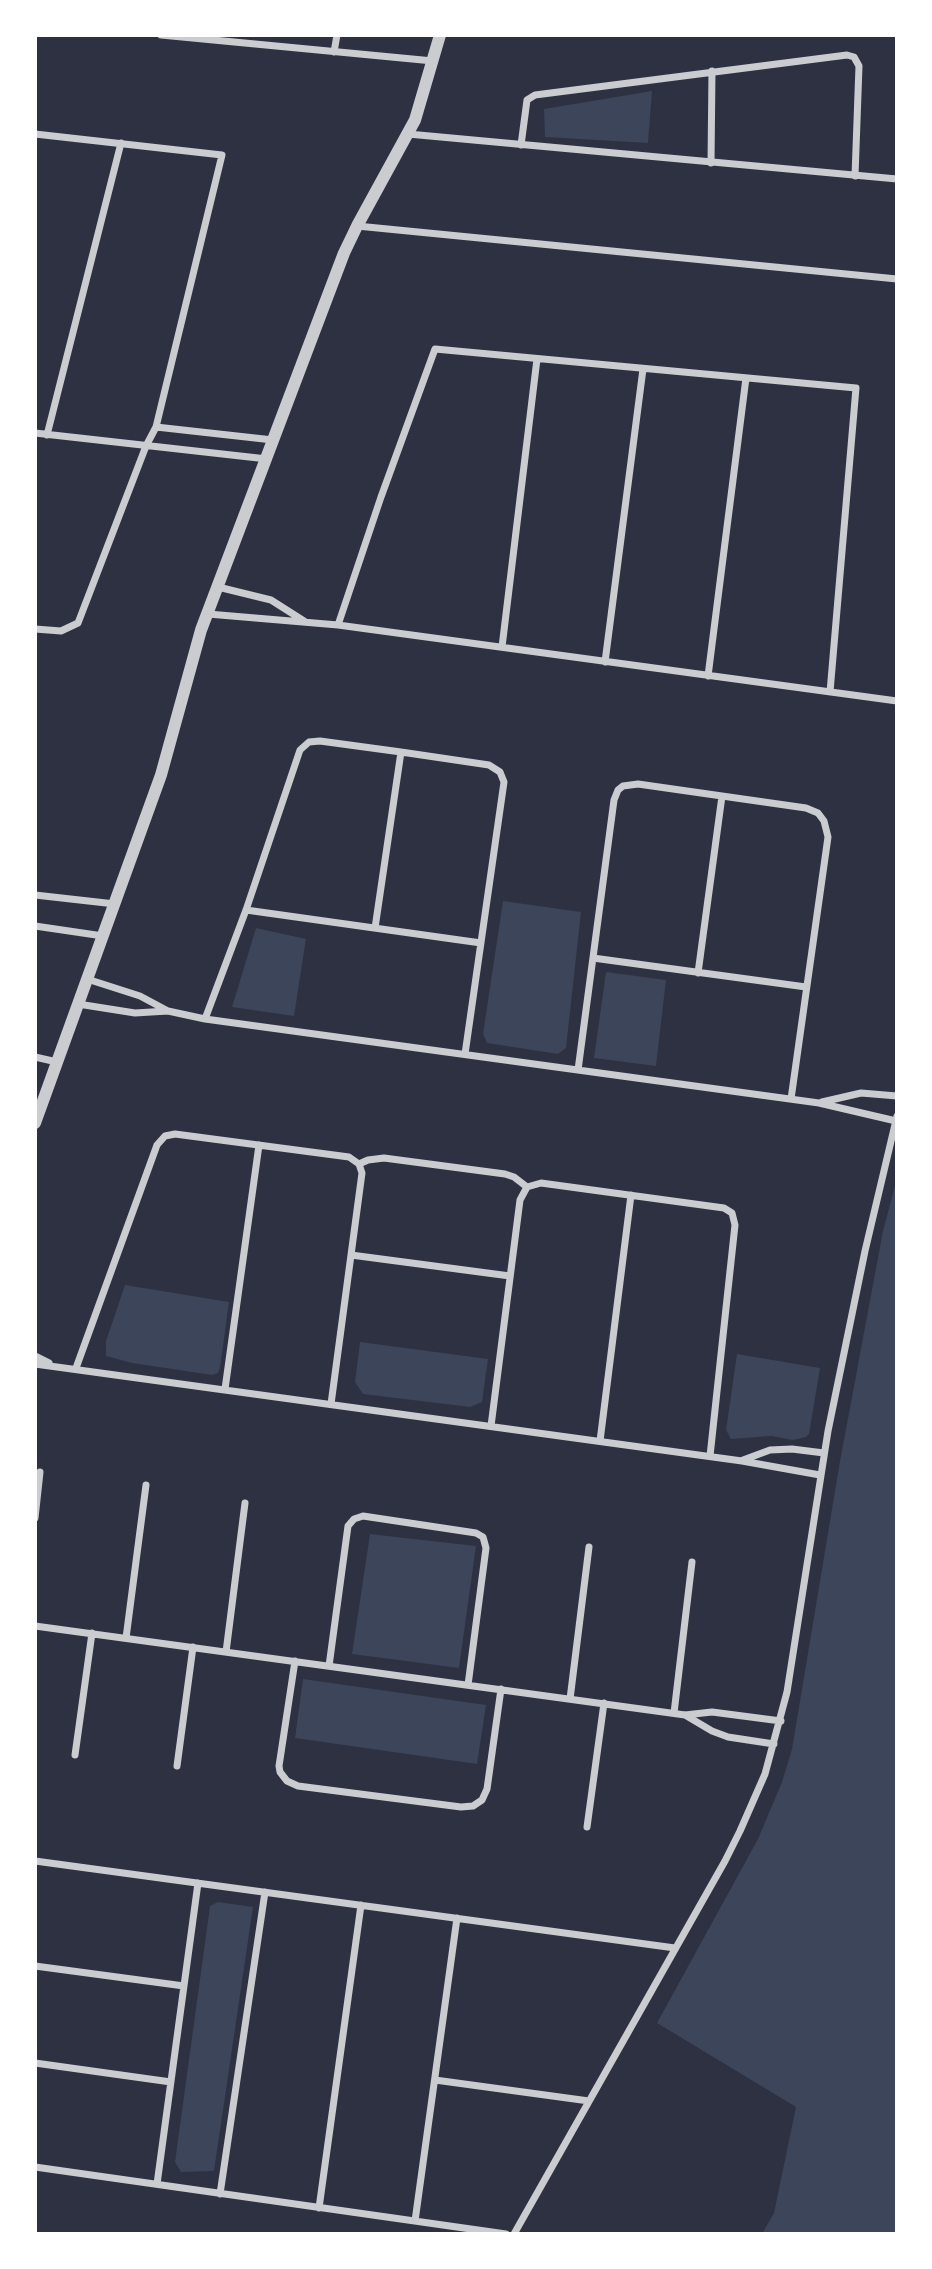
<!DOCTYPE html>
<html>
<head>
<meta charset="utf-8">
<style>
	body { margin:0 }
	#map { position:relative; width:932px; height:2269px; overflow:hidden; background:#2d3142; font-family:"Source Serif 4",serif }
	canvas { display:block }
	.frame { position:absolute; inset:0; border:37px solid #fff; pointer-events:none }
</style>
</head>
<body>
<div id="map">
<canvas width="932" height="2269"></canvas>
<div class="frame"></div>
</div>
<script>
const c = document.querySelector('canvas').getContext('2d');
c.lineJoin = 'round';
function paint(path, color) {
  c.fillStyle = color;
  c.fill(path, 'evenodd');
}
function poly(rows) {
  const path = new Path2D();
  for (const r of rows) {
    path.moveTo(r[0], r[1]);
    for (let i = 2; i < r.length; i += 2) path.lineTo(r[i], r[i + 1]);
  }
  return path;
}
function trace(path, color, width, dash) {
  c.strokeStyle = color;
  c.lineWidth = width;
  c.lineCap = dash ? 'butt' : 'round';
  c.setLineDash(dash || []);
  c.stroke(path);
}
paint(poly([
	[652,91,648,143,545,137,544,109],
	[503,901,581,912,566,1048,558,1054,487,1043,483,1034],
	[256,928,306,939,294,1016,232,1007],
	[606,972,666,980,656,1066,594,1058],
	[897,1178,897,2234,762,2234,774,2213,796,2107,657,2023,758,1839,782,1782,792,1749,840,1461,883,1231],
	[125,1285,229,1302,220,1368,218,1373,212,1375,132,1363,106,1356,106,1341],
	[360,1342,488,1359,482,1402,470,1407,363,1394,355,1382],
	[737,1354,820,1368,809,1434,806,1437,793,1440,771,1436,731,1439,726,1430],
	[370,1534,476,1546,459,1668,352,1654],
	[303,1679,486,1705,477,1764,295,1738],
	[218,1902,253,1907,214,2171,181,2172,175,2162,210,1906]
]), '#3c4559');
trace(poly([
	[161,35,433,61],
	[334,52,337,35],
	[35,134,222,155,156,427,146,446,78,623,61,631,35,629],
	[408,134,897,179],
	[521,145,527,100,535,95,847,55,854,57,859,66,855,176],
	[711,163,712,71],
	[357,226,897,279],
	[156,427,273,440],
	[35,433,267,459],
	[47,435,121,143],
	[218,587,271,600,304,621],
	[208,614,338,625,897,701],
	[338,625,381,497,435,349,856,388,830,692],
	[502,647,537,359],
	[605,662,643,369],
	[708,676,746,378],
	[35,895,115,904],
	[246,910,481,943],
	[35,926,103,936],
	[375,928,401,752],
	[593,958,806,987],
	[698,973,722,796],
	[87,979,140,996,168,1011],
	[78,1004,135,1013,168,1011,205,1019,819,1103,896,1121],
	[205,1019,246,910,300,750,309,742,320,741,401,752,489,765,500,772,504,782,465,1054],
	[35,1057,57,1062],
	[578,1070,614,800,618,790,623,786,638,784,806,808,818,813,824,821,828,837,791,1099],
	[822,1102,861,1093,897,1096],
	[359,1164,368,1160,384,1158,505,1174,514,1177,527,1187],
	[527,1187,541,1183,724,1208,732,1213,735,1225,710,1456],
	[351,1255,510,1276],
	[35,1356,49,1363],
	[35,1364,742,1461,820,1475],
	[76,1368,157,1145,165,1136,175,1134,349,1157,359,1164],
	[225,1389,259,1145],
	[331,1404,362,1173,359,1164],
	[491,1426,520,1200,527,1187],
	[600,1441,631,1195],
	[743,1460,770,1450,792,1449,824,1453],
	[35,1518,40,1472],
	[35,1626,685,1715,712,1712,781,1721],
	[126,1638,146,1485],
	[226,1652,245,1503],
	[295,1661,279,1766,280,1772,287,1781,298,1786,461,1807,473,1806,482,1800,487,1789,501,1689],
	[329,1666,348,1526,354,1519,363,1516,476,1533,483,1537,486,1548,468,1685],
	[570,1699,589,1547],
	[674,1713,692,1562],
	[685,1715,712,1731,728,1737,774,1744],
	[75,1755,92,1633],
	[177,1766,193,1647],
	[587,1827,604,1703],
	[35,1861,675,1948],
	[35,1966,184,1986],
	[35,2063,171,2082],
	[435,2080,589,2101],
	[35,2167,506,2234],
	[157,2184,198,1883],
	[220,2194,265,1892],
	[319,2208,361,1905],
	[415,2221,457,1918],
	[514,2234,725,1861,740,1831,765,1774,787,1692,828,1431,865,1251,897,1116]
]), '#caccd0', 7);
trace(poly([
	[35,1123,161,775,201,630,344,253,357,226,415,120,440,35]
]), '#caccd0', 12);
</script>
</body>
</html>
